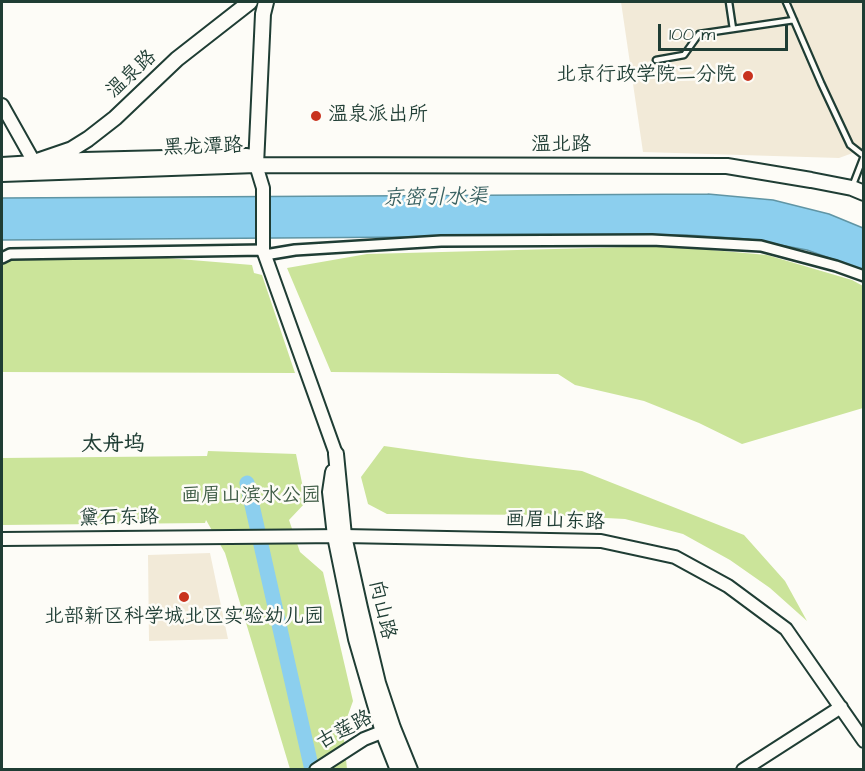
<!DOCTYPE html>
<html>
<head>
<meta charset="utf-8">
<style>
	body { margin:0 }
	#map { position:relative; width:865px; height:771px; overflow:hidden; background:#fdfcf7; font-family:"Architects Daughter",sans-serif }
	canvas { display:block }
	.frame { position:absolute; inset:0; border:3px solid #1f3d34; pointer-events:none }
	.scale { position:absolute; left:658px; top:24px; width:130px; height:27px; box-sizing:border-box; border:3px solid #1f3d34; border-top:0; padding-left:8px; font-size:18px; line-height:21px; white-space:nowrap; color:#1f3d34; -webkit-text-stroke:4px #fdfcf7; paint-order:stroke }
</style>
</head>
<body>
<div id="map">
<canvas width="865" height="771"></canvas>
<div class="frame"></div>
<div class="scale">100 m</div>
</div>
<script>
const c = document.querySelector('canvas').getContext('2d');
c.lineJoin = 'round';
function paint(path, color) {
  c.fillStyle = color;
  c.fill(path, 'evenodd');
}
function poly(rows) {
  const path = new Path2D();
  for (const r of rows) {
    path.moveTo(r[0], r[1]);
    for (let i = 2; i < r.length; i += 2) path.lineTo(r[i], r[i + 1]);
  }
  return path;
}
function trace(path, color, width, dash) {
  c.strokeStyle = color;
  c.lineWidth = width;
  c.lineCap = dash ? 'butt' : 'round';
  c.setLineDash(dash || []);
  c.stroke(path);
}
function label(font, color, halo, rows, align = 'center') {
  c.font = font + ' "Architects Daughter","LXGW WenKai TC",sans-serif';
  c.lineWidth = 5;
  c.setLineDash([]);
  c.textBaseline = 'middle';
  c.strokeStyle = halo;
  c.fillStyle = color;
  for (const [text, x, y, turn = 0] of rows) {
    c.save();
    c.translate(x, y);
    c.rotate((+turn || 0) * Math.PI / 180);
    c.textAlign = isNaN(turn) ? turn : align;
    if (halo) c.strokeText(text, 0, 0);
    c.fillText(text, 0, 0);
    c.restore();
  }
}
paint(poly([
	[621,2,863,2,863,151,861,150,839,158,643,152],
	[210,553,228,639,149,641,148,555]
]), '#f2ead8');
paint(poly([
	[667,246,767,255,852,280,863,286,863,408,742,444,699,423,644,401,575,385,558,374,331,372,287,268,367,254],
	[82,251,252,265,254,273,262,275,295,373,2,372,2,263,39,253],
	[384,446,469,458,582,471,744,535,785,581,807,621,770,588,730,560,683,534,625,519,550,515,387,514,368,504,361,477],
	[208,451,296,454,306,502,289,520,300,552,323,572,353,701,343,729,347,769,290,769,225,553,206,520,205,523,2,525,2,458,207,456]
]), '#cbe49a');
const water = poly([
	[708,194,773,200,829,214,863,228,863,270,807,250,748,239,687,235,2,240,2,198,708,194]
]);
paint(water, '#8ccfee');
trace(water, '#6095a4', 1.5);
trace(poly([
	[247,483,312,770]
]), '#8ccfee', 15);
const service = poly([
	[729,2,733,29],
	[786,2,821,83,850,145,864,156],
	[656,60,684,55,699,34,794,20],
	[852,187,864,156]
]);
const minor = poly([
	[265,255,295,250,441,241,652,240,761,246,836,266,864,276],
	[2,258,10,254,263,250]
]);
const tertiary = poly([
	[2,105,34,162,34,171],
	[256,165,263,188,263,250,336,454],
	[2,539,344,536,601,541,675,557,728,586,786,629,864,741],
	[316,770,364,739,392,728],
	[743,770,841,707]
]);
const secondary = poly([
	[34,162,72,149,88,139,115,118,177,59,250,2],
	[2,165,84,160,247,156,256,165],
	[256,165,262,36,263,14,266,2],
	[2,174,256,165,727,166,811,180,852,188,864,193],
	[336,454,344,536,360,608,378,683,393,728,410,770],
	[333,472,330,492,335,536,356,639,383,732,398,770]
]);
trace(service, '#1f3d34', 9);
trace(minor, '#1f3d34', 14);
trace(tertiary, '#1f3d34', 16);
trace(secondary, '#1f3d34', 18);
trace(service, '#fdfcf7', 4.5);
trace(minor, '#fdfcf7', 9);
trace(tertiary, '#fdfcf7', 12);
trace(secondary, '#fdfcf7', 14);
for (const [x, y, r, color] of [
	[748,76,6,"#c8321e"],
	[316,116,6,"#c8321e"],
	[184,597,6,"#c8321e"]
]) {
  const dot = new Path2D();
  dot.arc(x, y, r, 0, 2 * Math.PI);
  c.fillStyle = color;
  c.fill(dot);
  trace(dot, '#fdfcf7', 2);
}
label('20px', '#1f3d34', '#fdfcf7', [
	["温泉路",132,75,-43],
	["温北路",561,146],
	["黑龙潭路",203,148,-2],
	["黛石东路",119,519,-1],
	["画眉山东路",555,522,2],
	["向山路",381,610,77],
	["古莲路",345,731,-28]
]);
label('20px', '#1f3d34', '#fdfcf7', [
	["北京行政学院二分院",736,76],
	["温泉派出所",328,116,"left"],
	["北部新区科学城北区实验幼儿园",184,618,"center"]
], 'right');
label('20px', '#415e48', '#fdfcf7', [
	["画眉山滨水公园",251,497]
]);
label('italic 21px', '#3a6262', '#fdfcf7', [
	["京密引水渠",435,199,-1]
]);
label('bold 21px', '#1f3d34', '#fdfcf7', [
	["太舟坞",113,446]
]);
</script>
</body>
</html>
